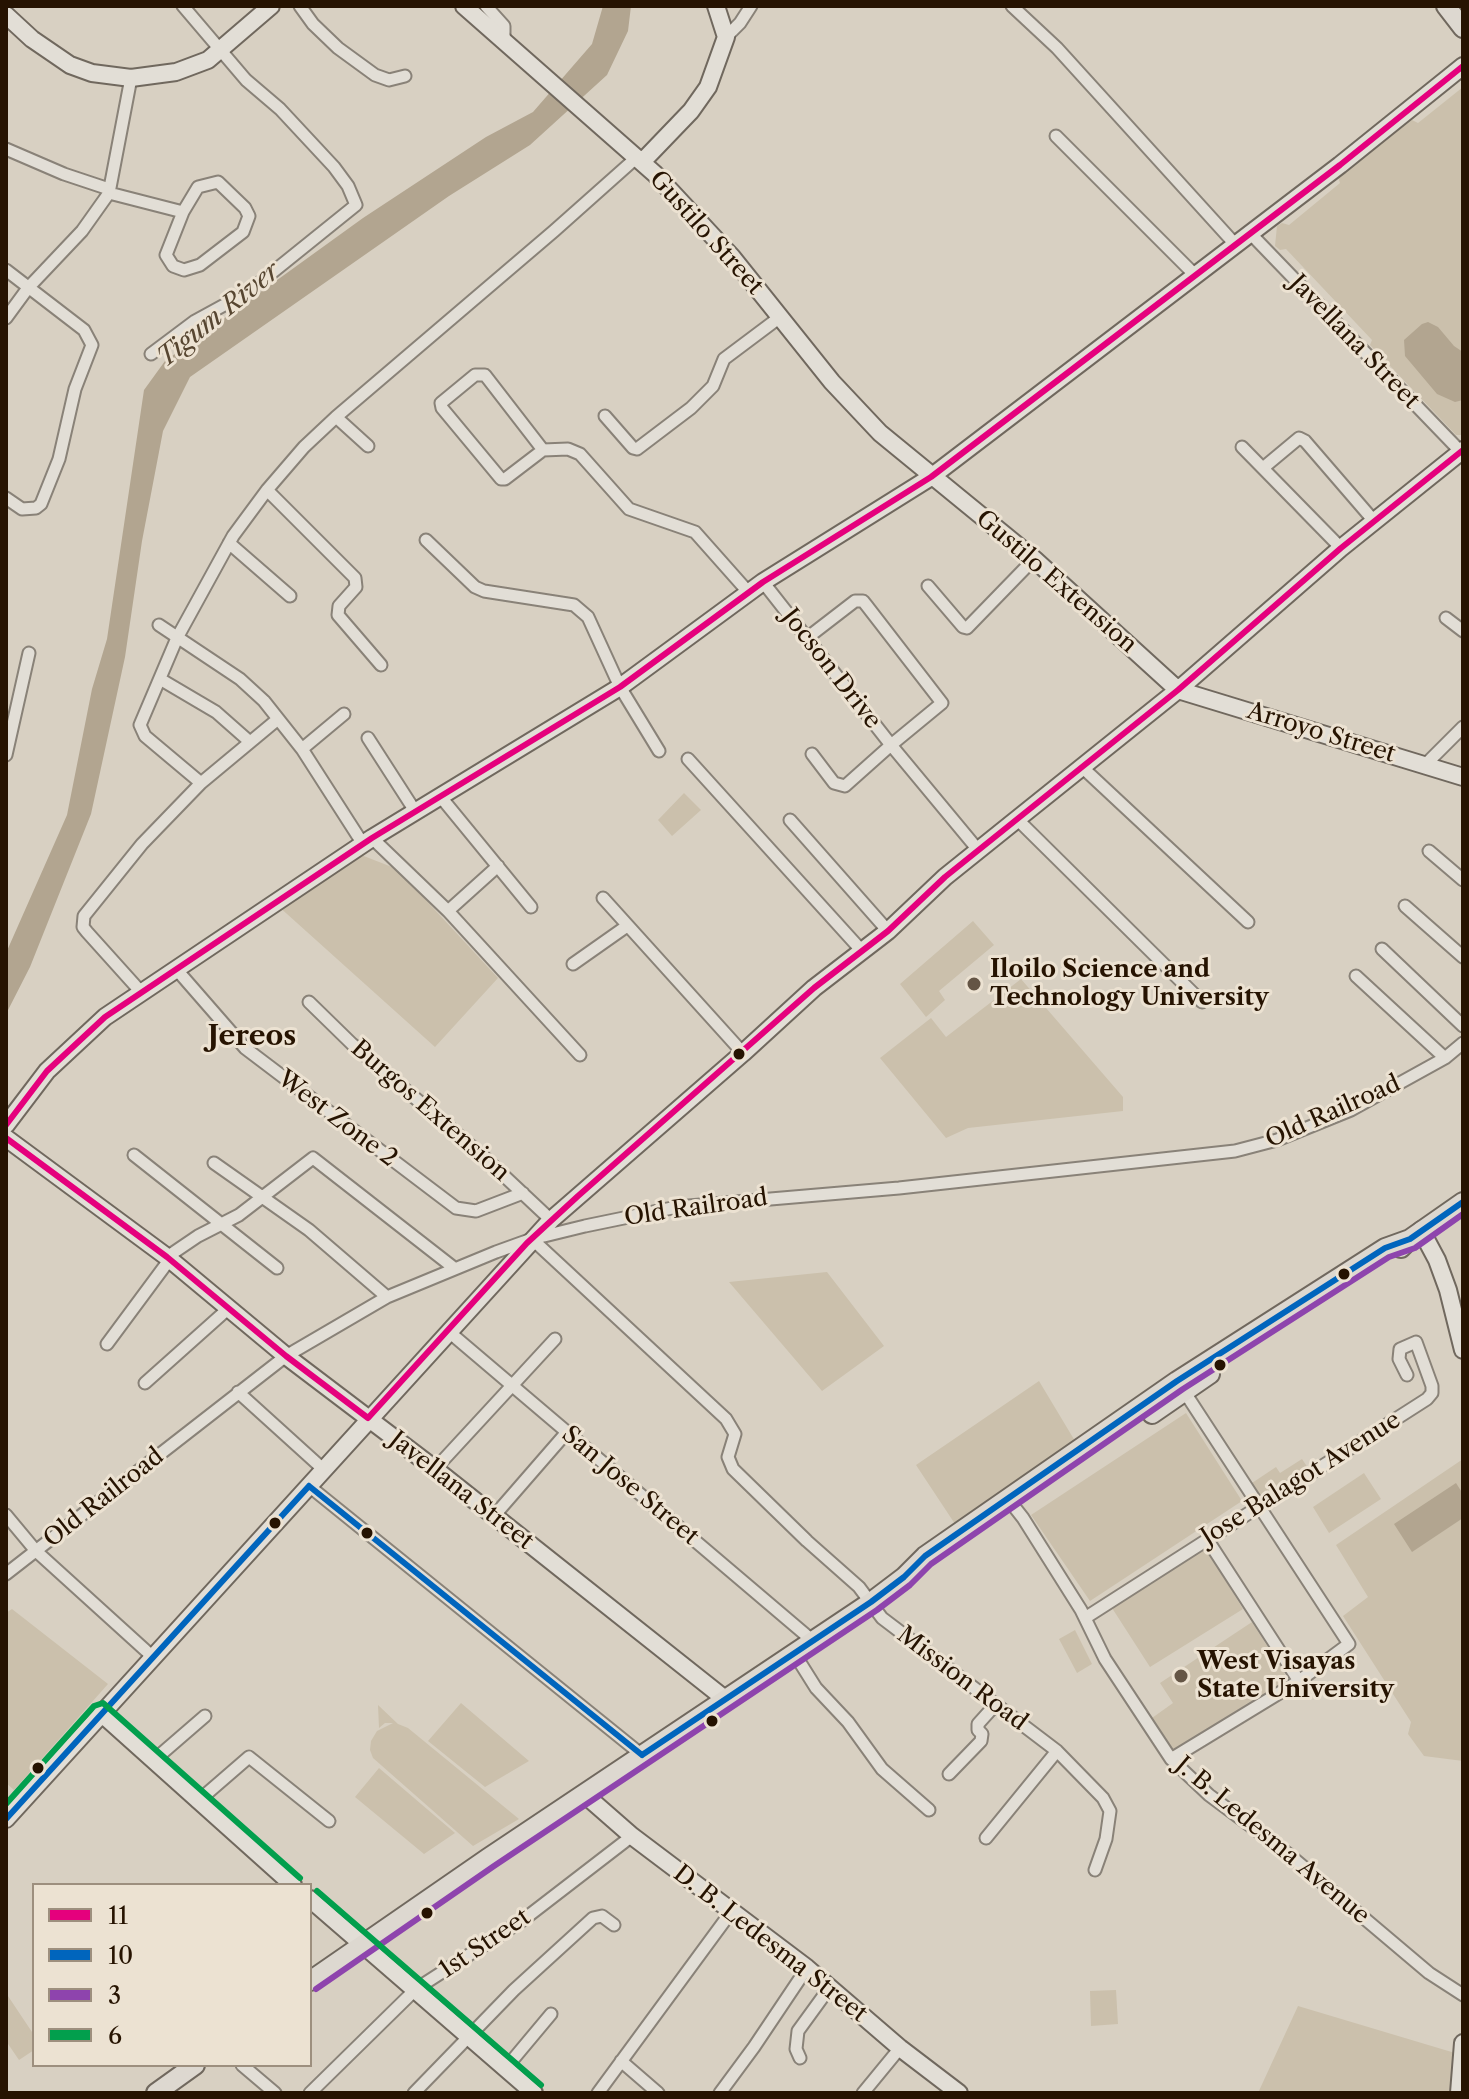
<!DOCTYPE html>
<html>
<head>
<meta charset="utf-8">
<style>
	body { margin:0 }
	#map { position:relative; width:1469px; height:2099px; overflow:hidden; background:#d8d0c2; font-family:"Libre Caslon Text",serif }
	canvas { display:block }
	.frame { position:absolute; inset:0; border:8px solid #261301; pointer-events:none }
	.legend { position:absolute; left:32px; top:1883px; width:280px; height:184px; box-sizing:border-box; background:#ece2d2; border:2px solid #9d8f7e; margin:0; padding:10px 14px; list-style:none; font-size:24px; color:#261301 }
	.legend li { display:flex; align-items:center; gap:16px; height:40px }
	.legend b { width:40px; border:2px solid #9d8f7e }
</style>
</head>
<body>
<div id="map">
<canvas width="1469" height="2099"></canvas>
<div class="frame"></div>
<ul class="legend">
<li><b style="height:10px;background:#e5007d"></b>11</li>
<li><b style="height:10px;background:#0065bd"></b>10</li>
<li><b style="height:10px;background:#8e44ad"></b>3</li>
<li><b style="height:10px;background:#029f4d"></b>6</li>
</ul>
</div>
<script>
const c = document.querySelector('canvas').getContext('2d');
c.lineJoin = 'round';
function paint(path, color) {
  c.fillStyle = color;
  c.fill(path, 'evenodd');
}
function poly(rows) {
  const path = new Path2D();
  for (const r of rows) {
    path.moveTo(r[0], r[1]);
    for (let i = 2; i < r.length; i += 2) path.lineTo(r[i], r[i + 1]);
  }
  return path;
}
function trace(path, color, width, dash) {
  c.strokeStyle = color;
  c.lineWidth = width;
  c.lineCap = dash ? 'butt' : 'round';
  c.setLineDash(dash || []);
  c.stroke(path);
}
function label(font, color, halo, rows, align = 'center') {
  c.font = font + ' "Libre Caslon Text",serif';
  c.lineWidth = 6;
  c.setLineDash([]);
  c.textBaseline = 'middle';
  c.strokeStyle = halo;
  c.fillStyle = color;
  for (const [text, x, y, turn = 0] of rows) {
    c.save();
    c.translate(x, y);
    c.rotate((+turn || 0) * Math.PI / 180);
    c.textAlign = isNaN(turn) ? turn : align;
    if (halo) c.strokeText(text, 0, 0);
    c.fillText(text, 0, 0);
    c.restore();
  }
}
paint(poly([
	[1463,87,1463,435,1456,435,1370,345,1372,340,1286,249,1280,250,1275,246,1277,226,1282,223,1289,225,1340,183,1338,177,1412,120,1418,123],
	[684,793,701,810,672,836,658,820],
	[351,851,397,869,498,978,435,1047,277,905],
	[973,921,994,945,939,991,945,1000,926,1017,900,984],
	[1021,979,1123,1097,1123,1111,968,1128,946,1138,880,1058,931,1018,946,1037],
	[827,1272,884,1346,822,1391,729,1282],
	[1039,1381,1075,1441,955,1524,916,1465],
	[1186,1413,1242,1501,1090,1601,1031,1515],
	[1302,1459,1310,1471,1261,1503,1249,1485,1276,1467,1280,1473],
	[1463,1459,1463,1761,1424,1756,1408,1734,1411,1722,1343,1616,1368,1597,1336,1545],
	[1364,1473,1381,1499,1329,1533,1313,1507],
	[1205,1547,1243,1609,1150,1667,1112,1608],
	[12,1609,108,1684,14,1790,6,1783,6,1613],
	[1252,1622,1290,1682,1173,1753,1152,1718,1173,1703,1160,1683],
	[1075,1630,1092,1664,1077,1673,1059,1639],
	[461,1703,529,1761,485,1787,428,1741],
	[378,1705,398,1724,408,1728,519,1819,473,1846,373,1758,370,1750,371,1741,377,1731,393,1723,385,1723,379,1728],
	[379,1768,455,1833,424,1854,355,1797],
	[1116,1990,1118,2024,1091,2026,1090,1991],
	[6,1993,34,2035,34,2050,19,2060,6,2041],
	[1298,2006,1455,2053,1450,2093,1258,2093]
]), '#cbc0ac');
paint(poly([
	[603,6,631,6,628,31,607,75,530,145,449,196,190,377,163,431,142,541,125,657,91,814,30,967,6,1014,6,953,67,815,92,689,107,639,144,390,165,361,363,218,486,137,533,112,592,44],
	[1428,322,1438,327,1454,346,1463,352,1463,400,1455,402,1437,394,1405,356,1404,340,1422,324],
	[1456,1483,1463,1494,1463,1518,1412,1552,1394,1524]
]), '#b2a590');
const street = poly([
	[300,6,313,24,338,48,375,75,389,80,405,76],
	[486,6,504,26,504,42],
	[1012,6,1057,48,1234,243],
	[726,37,740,23,751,6],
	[1056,136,1194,274],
	[6,149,64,174,109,189],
	[109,193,183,212,198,187,218,182,245,208,249,216,243,232,200,265,184,270,173,266,166,255,183,212],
	[1249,232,1461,452],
	[6,270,84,330,92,345,75,389,59,459,41,504,36,508,22,509,6,498],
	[6,318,28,288,82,231,109,193,131,78],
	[151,354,195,321,248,292,356,205,348,186,334,167,280,109,246,80,183,6],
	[605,416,633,448,637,449,691,408,713,386,724,359,780,317],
	[336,417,368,446],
	[1242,447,1341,548],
	[543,450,485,375,475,375,441,403,442,408,501,479,505,479,543,450,568,449,580,454,629,509,695,532,750,594],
	[1263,468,1299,438,1305,441,1374,521],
	[267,490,355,578,356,587,339,606,338,615,381,665],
	[426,540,475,587,484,591,574,605,588,617,620,687,659,751],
	[229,543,290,596],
	[763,582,891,745,845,786,834,783,812,754],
	[928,586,963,627,967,628,1034,559],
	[1446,618,1463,631],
	[159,625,240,679,264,701,302,749,363,844],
	[807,638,855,601,863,601,867,606,942,703,891,745,979,851],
	[160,679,216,712,250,742],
	[368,738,415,811],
	[302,749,344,714],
	[6,755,29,653],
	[688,759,862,951],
	[1425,765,1463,727],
	[1083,768,1248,922],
	[201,783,145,736,140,725,177,638,233,536,267,490,304,447,336,417,554,231,636,158],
	[440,796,531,907],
	[790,820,888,931],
	[1018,820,1202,1002],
	[372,838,448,911,580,1055],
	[1429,851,1463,880],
	[603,898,743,1053],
	[1405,906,1463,957],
	[448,911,498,866],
	[1382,949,1463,1026],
	[573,964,627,926],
	[177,970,245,1048,456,1208,476,1211,523,1193],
	[1356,976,1445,1058],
	[141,992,87,932,83,927,84,916,142,844,201,783,278,719],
	[309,1002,352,1044,485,1158,551,1220],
	[134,1155,277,1268],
	[214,1163,309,1230,387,1297],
	[532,1239,726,1419,735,1434,728,1457,733,1469,807,1541,859,1587,882,1618,1057,1751,1103,1798,1110,1811,1106,1839,1095,1870],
	[167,1257,198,1236,239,1215,313,1158,454,1268],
	[448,1331,813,1641],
	[107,1344,170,1259],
	[145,1383,229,1308],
	[238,1392,323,1469],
	[435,1469,555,1339],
	[309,1486,642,1755],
	[1008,1499,1023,1518,1081,1610,1105,1659,1171,1759,1209,1795,1287,1853,1429,1973,1463,1995],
	[6,1515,36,1551,154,1658],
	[494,1516,567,1432],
	[1207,1539,1299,1681],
	[6,1574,286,1356,387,1297,496,1252,532,1239,585,1226,677,1207,899,1188,1235,1151,1277,1140,1351,1110,1445,1058,1463,1043],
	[1085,1618,1427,1399,1432,1393,1432,1386,1416,1342,1400,1349,1399,1359,1407,1375],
	[794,1653,816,1688,848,1722,882,1769,929,1810],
	[1171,1759,1299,1681,1349,1644,1182,1388],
	[153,1761,205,1716],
	[949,1774,981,1741,982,1734,978,1730,978,1724,996,1704],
	[197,1802,249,1757,329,1821],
	[986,1838,1057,1751],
	[800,2058,796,2049,798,2031,830,1987],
	[621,2061,658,2093],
	[242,2065,275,2093],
	[505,2069,551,2014],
	[310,2093,416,1989,523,1920,632,1836],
	[414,2093,514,1990,593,1918,602,1916,614,1925],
	[598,2093,731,1912],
	[720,2093,754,2047,807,1968],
	[863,2093,900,2048]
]);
const secondary = poly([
	[464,6,655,174,732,257,832,382,880,433,1034,559,1178,690,1463,777],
	[6,15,32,39,70,65,92,73,131,78,176,72,208,60,271,6],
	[642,162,691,111,708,87,726,37,716,6],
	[6,1125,47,1071,105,1017,372,838,620,687,763,582,931,477,1340,165,1463,66],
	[6,1138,167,1257,286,1356,435,1469,725,1699],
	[1421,1230,1437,1260,1448,1290,1463,1350],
	[101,1713,293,1885],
	[584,1794,632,1836,807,1968,900,2048,959,2093],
	[6,1819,551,1220,743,1053,814,988,888,931,945,877,1178,690,1341,548,1463,450],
	[310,1899,534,2093],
	[1459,2093,1463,2043]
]);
const primary = poly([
	[1446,6,1463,28],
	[1401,1248,1410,1239,1463,1202],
	[1152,1414,1210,1374],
	[310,1981,488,1858,871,1602,904,1577,925,1556,1177,1381,1385,1248,1410,1239],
	[156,2093,195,2065]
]);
trace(street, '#898278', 15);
trace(secondary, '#70685e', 20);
trace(primary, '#70685e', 22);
trace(street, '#e2ded6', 11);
trace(secondary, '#e2ded6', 16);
trace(primary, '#ddd8d0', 18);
trace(poly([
	[6,1125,47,1071,105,1017,372,838,620,687,763,582,931,477,1340,165,1463,66],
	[6,1138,167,1257,286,1356,368,1418,527,1243,578,1196,814,988,888,931,945,877,1178,690,1341,548,1463,450]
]), '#e5007d', 6);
trace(poly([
	[309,1486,642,1755],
	[642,1755,871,1602,904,1577,925,1556,1177,1381,1385,1248,1410,1239,1463,1202],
	[6,1819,309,1486]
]), '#0065bd', 6);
trace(poly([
	[316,1989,494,1866,877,1610,910,1585,931,1564,1183,1389,1389,1257,1415,1248,1463,1214]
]), '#8e44ad', 6);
trace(poly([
	[6,1804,94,1706,103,1703,300,1878],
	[317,1891,541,2085]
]), '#029f4d', 6);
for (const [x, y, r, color] of [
	[974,984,8,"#645545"],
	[739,1054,7,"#261301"],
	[1344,1274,7,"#261301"],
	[1220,1365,7,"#261301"],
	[275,1523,7,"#261301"],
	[367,1533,7,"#261301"],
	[1181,1676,8,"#645545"],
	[712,1721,7,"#261301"],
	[38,1768,7,"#261301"],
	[427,1913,7,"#261301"]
]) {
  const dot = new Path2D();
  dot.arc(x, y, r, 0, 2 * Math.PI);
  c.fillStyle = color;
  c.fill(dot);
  trace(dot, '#ece2d2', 3);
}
label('24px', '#261301', '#ece2d2', [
	["Gustilo Street",706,233,48],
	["Javellana Street",1354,342,46],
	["Gustilo Extension",1056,582,41],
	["Jocson Drive",831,669,52],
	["Arroyo Street",1321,733,17],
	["Burgos Extension",430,1111,41],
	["Old Railroad",1333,1112,-24],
	["West Zone 2",337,1119,37],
	["Old Railroad",696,1208,-8],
	["Jose Balagot Avenue",1301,1479,-32],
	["San Jose Street",630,1486,40],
	["Javellana Street",461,1491,38],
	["Old Railroad",104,1498,-38],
	["Mission Road",962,1679,37],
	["J. B. Ledesma Avenue",1272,1841,40],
	["1st Street",485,1944,-34],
	["D. B. Ledesma Street",770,1944,38]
]);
label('bold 24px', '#261301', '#ece2d2', [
	["Iloilo Science and",990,970],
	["Technology University",990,998],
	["West Visayas",1197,1662],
	["State University",1197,1690]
], 'left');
label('italic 26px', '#574631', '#ece2d2', [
	["Tigum River",219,315,-39]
]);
label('bold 28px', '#261301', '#ece2d2', [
	["Jereos",252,1037]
]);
</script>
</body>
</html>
